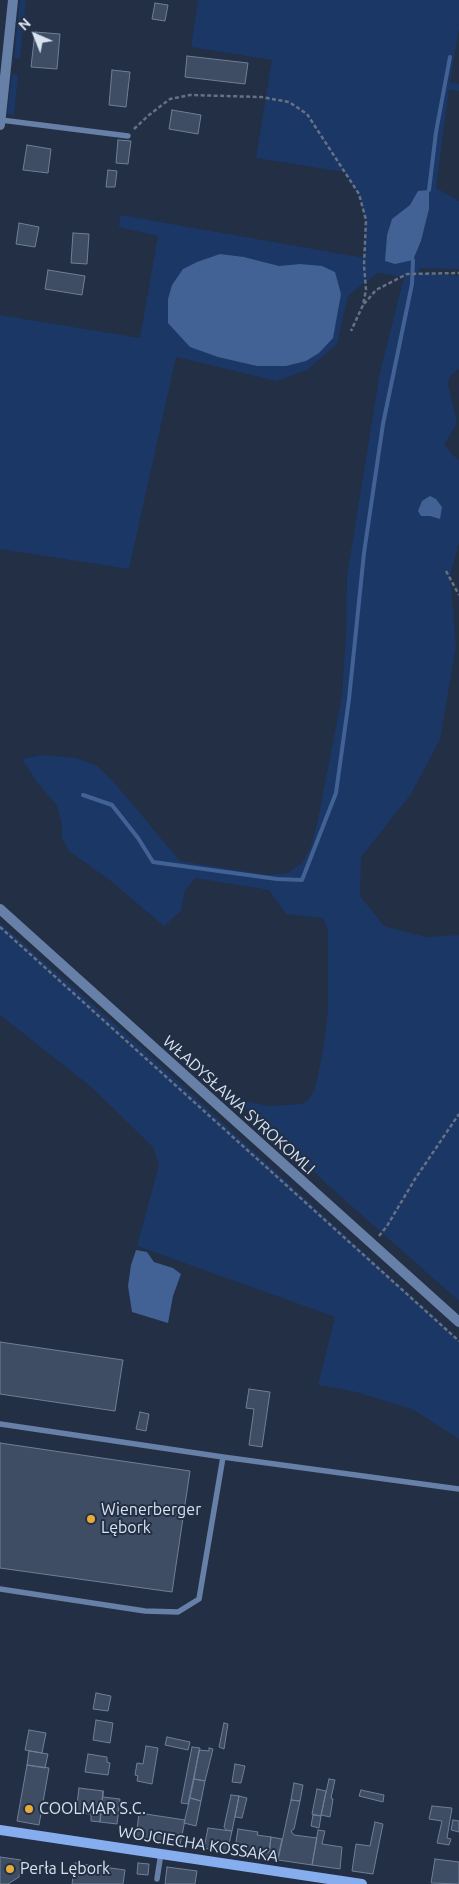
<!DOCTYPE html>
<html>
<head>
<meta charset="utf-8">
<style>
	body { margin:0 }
	#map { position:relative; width:459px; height:1884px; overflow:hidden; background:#222f44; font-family:Ubuntu,sans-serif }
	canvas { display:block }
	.north { position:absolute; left:10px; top:10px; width:50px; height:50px; -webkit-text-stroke:4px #222f44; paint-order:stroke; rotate:316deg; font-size:14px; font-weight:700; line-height:20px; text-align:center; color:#d9e2f0 }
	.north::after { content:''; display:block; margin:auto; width:18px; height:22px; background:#d9e2f0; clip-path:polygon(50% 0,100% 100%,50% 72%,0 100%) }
</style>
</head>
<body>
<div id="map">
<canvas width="459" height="1884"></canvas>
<div class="north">N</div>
</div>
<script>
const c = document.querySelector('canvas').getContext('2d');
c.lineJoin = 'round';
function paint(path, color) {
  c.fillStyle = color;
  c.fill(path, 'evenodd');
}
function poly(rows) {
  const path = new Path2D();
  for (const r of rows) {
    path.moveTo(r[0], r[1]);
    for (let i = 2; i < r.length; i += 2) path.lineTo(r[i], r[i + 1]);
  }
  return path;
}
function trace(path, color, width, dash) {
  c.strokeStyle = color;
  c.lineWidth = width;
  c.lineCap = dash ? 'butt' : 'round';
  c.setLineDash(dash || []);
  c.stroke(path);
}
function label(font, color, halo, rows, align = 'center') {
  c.font = font + ' Ubuntu,sans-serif';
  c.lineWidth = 4;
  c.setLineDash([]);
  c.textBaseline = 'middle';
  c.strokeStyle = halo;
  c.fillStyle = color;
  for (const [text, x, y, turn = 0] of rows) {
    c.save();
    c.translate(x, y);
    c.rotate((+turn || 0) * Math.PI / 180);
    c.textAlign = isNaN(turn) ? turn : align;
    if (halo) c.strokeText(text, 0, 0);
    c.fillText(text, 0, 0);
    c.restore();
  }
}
paint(poly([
	[20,0,26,0,20,59,14,58],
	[198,0,459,0,459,29,450,82,459,84,459,91,449,90,436,188,459,201,459,269,420,268,419,273,459,276,459,369,450,376,448,384,457,423,444,445,459,461,459,543,450,576,456,646,440,739,411,794,361,857,360,896,384,926,426,937,459,935,459,1301,330,1187,228,1092,244,1101,269,1106,302,1104,309,1099,315,1089,323,1050,328,1012,328,931,323,918,286,914,269,890,195,878,185,891,181,911,164,926,111,881,69,851,62,838,62,825,57,806,37,782,22,759,42,755,76,758,97,766,113,781,180,861,268,875,288,873,302,863,311,847,317,824,342,696,346,636,347,576,380,372,404,277,378,273,361,285,348,296,337,344,307,370,277,381,176,357,129,569,0,549,0,315,140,338,158,236,119,227,120,215,365,258,366,220,359,194,344,172,256,158,272,60,191,47],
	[410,205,429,209,421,241,413,260,386,261,387,235,392,219],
	[220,254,244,257,279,266,300,264,168,323,168,299,172,285],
	[12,74,18,75,14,115,7,114],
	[0,923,123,1031,459,1340,459,1439,412,1409,356,1392,318,1385,335,1317,137,1246,159,1165,153,1147,90,1086,0,1015]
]), '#1b3766');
paint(poly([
	[429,190,429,209,421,241,413,260,395,264,385,261,387,235,392,219,410,205,418,191],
	[220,254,244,257,279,266,300,264,322,266,335,272,341,294,333,338,319,353,306,361,286,366,257,366,218,357,190,347,168,323,168,299,172,285,183,269,197,262],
	[430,496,436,499,442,507,440,519,430,516,421,516,418,511,422,501],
	[136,1250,147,1252,154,1262,173,1268,181,1274,173,1296,168,1323,132,1312,128,1286,131,1265]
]), '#426195');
trace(poly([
	[429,190,436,132,450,57],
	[83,795,112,805,138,838,153,862,277,879,302,880,336,793,349,699,364,553,383,424,412,284,413,260]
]), '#426195', 4);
const building = poly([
	[155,3,168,5,165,21,152,19,155,3],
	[35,32,60,34,57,69,31,67,35,32],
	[187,56,248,63,245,84,185,77,187,56],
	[112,70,130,72,126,107,109,105,112,70],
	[172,110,201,115,198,134,169,129,172,110],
	[118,140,131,141,128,164,116,163,118,140],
	[27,145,51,149,48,173,23,170,27,145],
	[108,170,117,171,115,187,106,187,108,170],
	[19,223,39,227,35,247,16,244,19,223],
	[73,233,89,234,87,264,71,263,73,233],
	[48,270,85,276,82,295,45,289,48,270],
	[0,1342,123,1360,115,1411,0,1394,0,1342],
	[249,1389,270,1392,262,1447,249,1445,254,1409,246,1408,249,1389],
	[140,1412,149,1414,146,1431,136,1429,140,1412],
	[0,1443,190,1471,172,1592,0,1568,0,1443],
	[96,1693,111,1696,108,1711,93,1709,96,1693],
	[96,1720,113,1723,110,1743,93,1740,96,1720],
	[224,1723,228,1724,224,1749,219,1747,224,1723],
	[29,1730,46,1733,42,1753,25,1750,29,1730],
	[167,1737,190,1742,188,1750,165,1745,167,1737],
	[146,1746,158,1748,152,1784,137,1781,138,1776,135,1775,137,1763,143,1764,146,1746],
	[192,1747,200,1748,188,1804,181,1803,192,1747],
	[209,1748,213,1749,205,1781,194,1779,199,1750,209,1751,209,1748],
	[29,1751,48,1754,45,1768,27,1765,29,1751],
	[88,1754,107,1757,107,1762,110,1763,108,1775,85,1772,88,1754],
	[235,1764,245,1766,241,1783,232,1782,235,1764],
	[27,1765,49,1768,39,1825,17,1821,27,1765],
	[194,1779,205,1781,201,1801,190,1798,194,1779],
	[329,1779,335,1780,331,1798,333,1799,330,1817,321,1815,329,1779],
	[294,1783,303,1785,300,1801,291,1800,294,1783],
	[79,1788,103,1791,100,1822,91,1821,91,1814,76,1813,79,1788],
	[317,1789,326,1791,321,1816,312,1814,317,1789],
	[361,1790,384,1795,383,1802,359,1796,361,1790],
	[103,1791,103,1797,120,1799,117,1824,100,1822,103,1791],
	[231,1795,239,1796,232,1831,226,1830,224,1827,231,1795],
	[239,1796,247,1798,242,1818,235,1817,239,1796],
	[190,1798,201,1801,196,1826,184,1823,190,1798],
	[291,1800,300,1801,294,1829,291,1831,294,1835,317,1838,312,1865,278,1860,291,1800],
	[432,1806,452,1808,447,1838,451,1839,449,1845,437,1843,442,1821,429,1819,432,1806],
	[139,1813,185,1820,180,1845,136,1838,139,1813],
	[313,1815,321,1816,319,1828,311,1826,313,1815],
	[453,1820,459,1821,459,1832,451,1830,453,1820],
	[375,1822,383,1824,373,1874,352,1871,356,1844,370,1846,375,1822],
	[208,1828,232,1831,227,1853,204,1848,208,1828],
	[238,1829,258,1832,257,1835,271,1837,268,1858,237,1854,238,1848,235,1848,238,1829],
	[318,1830,325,1831,322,1844,342,1847,340,1869,312,1865,318,1830],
	[271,1837,282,1839,278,1857,269,1856,271,1837],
	[0,1857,21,1860,19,1877,8,1884,0,1884,0,1857],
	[435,1859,459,1862,459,1884,431,1883,435,1859],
	[75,1863,125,1870,123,1884,72,1884,75,1863],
	[138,1863,149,1864,148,1875,137,1874,138,1863],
	[167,1867,197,1871,195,1884,165,1884,167,1867]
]);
paint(building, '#3e4d64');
trace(building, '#6f7f98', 1);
trace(poly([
	[134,129,149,115,170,99,190,95,261,97,289,102,307,114,359,194,366,220,364,265,366,290,363,305,351,331],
	[364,304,376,290,407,274,459,273],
	[446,571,459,595],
	[0,927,459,1341],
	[379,1236,387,1226,415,1179,459,1114]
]), '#667184', 2.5, [4, 2.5]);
trace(poly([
	[1,120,128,136],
	[0,1424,223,1457],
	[0,1589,145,1611,178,1612,199,1599,223,1457,459,1489],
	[157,1879,161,1853]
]), '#6780a8', 5.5);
trace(poly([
	[0,125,13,0]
]), '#6780a8', 10);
trace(poly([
	[0,909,459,1322]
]), '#6780a8', 10);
trace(poly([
	[0,1830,362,1884]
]), '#86aded', 10);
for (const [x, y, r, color] of [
	[91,1519,5,"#e7ac37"],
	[29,1809,5,"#e7ac37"],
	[10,1869,5,"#e7ac37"]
]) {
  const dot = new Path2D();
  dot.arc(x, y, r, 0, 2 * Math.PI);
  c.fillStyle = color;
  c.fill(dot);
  trace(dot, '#222f44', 2);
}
label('16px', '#d9e2f0', '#222f44', [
	["WŁADYSŁAWA SYROKOMLI",239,1105,42],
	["WOJCIECHA KOSSAKA",198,1844,9]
]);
label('16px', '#d9e2f0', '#222f44', [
	["Wienerberger",101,1510],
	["Lębork",101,1528],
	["COOLMAR S.C.",39,1809],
	["Perła Lębork",20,1869]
], 'left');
</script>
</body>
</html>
